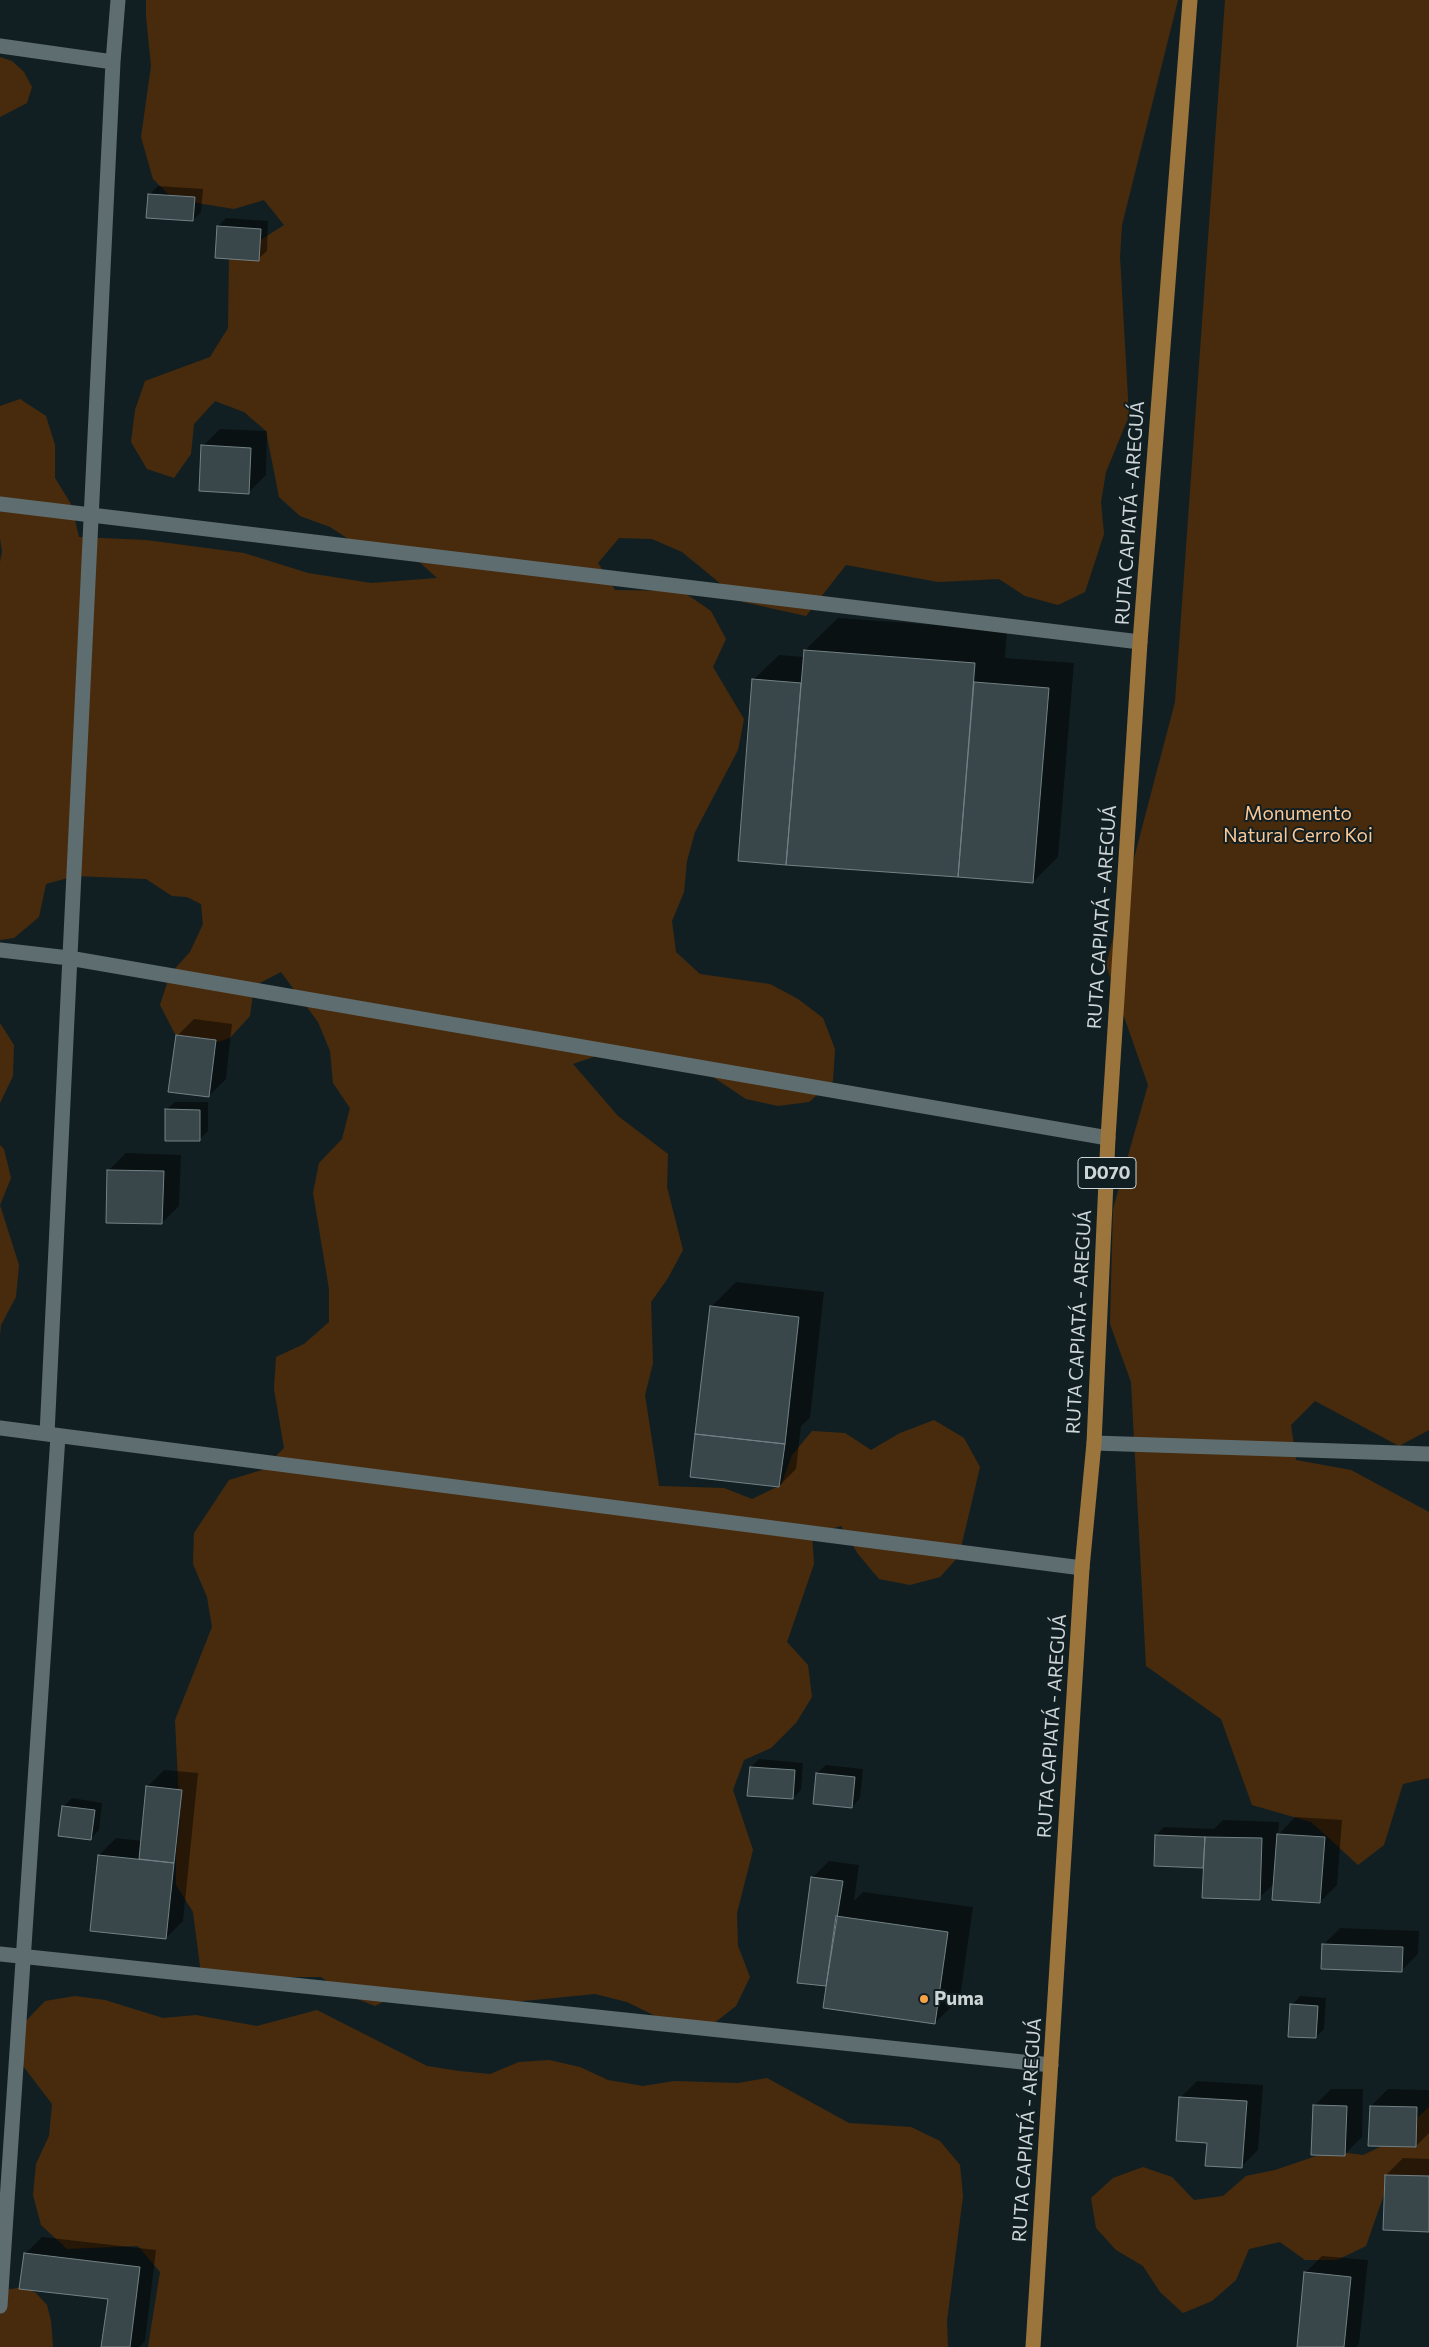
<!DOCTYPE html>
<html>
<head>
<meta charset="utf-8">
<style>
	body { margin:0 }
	canvas { display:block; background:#121f22 }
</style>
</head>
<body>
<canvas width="1429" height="2347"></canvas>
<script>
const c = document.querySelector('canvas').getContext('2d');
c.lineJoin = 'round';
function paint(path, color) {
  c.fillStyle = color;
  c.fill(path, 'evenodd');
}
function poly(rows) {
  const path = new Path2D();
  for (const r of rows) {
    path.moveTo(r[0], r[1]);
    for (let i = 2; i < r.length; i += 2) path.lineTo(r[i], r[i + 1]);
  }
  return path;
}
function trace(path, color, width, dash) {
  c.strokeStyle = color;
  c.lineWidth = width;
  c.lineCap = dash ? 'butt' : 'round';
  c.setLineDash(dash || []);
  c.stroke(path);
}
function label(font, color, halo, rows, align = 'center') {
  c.font = font + ' Commissioner,sans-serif';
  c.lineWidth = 4;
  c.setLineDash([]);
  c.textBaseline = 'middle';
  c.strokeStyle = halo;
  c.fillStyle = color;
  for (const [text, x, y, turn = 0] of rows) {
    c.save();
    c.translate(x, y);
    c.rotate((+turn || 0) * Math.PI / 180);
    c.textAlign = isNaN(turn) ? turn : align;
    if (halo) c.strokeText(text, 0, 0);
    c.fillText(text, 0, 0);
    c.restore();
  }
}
paint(poly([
	[146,0,1178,0,1122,225,1120,257,1129,416,1106,472,1101,502,1104,534,1085,592,1058,605,1025,596,999,579,938,582,846,565,806,616,743,602,682,552,652,539,619,538,598,563,615,590,682,591,711,611,726,639,713,667,744,719,738,750,695,832,687,861,684,892,672,921,676,952,700,974,770,984,798,999,823,1018,835,1049,833,1081,809,1102,778,1106,746,1099,695,1065,602,1054,573,1064,618,1116,668,1154,667,1187,683,1250,668,1278,651,1302,653,1363,645,1395,659,1486,724,1488,752,1499,781,1485,792,1455,812,1431,845,1433,871,1450,900,1433,934,1420,964,1438,980,1467,959,1556,940,1577,910,1585,879,1579,858,1554,841,1526,812,1534,814,1564,787,1642,808,1665,812,1697,796,1723,771,1748,744,1760,733,1790,753,1850,737,1913,738,1946,750,1977,736,2006,713,2024,684,2030,627,2002,595,1994,503,2003,403,1992,375,2006,345,1994,321,1977,290,1977,230,1983,201,1974,193,1912,176,1885,176,1854,180,1820,175,1720,212,1627,207,1597,193,1564,194,1533,229,1480,262,1470,284,1448,274,1389,276,1357,304,1344,329,1322,329,1289,313,1193,319,1163,342,1139,350,1108,333,1083,330,1051,318,1022,281,972,254,986,250,1016,230,1038,202,1047,175,1034,160,1005,170,974,190,952,203,924,201,904,187,897,172,896,146,879,75,876,46,884,39,917,14,938,0,940,0,562,2,552,0,538,0,406,20,399,46,416,55,445,55,478,71,504,79,537,146,540,244,553,308,573,371,583,437,578,415,558,356,544,330,527,300,516,279,497,266,431,244,412,215,401,194,424,191,454,174,478,147,469,131,442,135,410,145,381,210,357,228,328,229,260,284,225,264,200,234,209,173,199,153,179,141,137,151,66,146,16],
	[1225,0,1429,0,1429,1430,1399,1446,1315,1401,1291,1425,1296,1460,1351,1470,1429,1512,1429,1778,1403,1784,1384,1845,1358,1865,1311,1822,1252,1805,1221,1719,1146,1666,1131,1382,1110,1324,1113,1209,1148,1085,1106,965,1175,702],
	[0,57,12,61,24,72,32,87,27,103,0,117],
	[0,1023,14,1045,13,1076,0,1103],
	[0,1145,4,1149,11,1178,0,1205,19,1265,16,1297,1,1325,0,1335],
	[75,1996,105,2000,163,2018,196,2015,257,2026,317,2010,427,2066,459,2071,490,2074,519,2062,549,2060,580,2067,608,2080,643,2086,674,2081,738,2083,767,2078,849,2123,911,2127,940,2141,960,2165,963,2196,947,2321,948,2347,148,2347,160,2272,138,2246,67,2249,41,2225,33,2195,36,2164,49,2136,52,2104,14,2054,23,2024,45,2001],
	[1429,2107,1429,2179,1387,2186,1366,2246,1337,2260,1305,2260,1280,2242,1249,2249,1236,2280,1212,2301,1183,2313,1160,2292,1143,2266,1116,2250,1096,2228,1091,2198,1113,2178,1143,2167,1172,2177,1194,2200,1223,2196,1246,2176,1275,2170,1331,2151,1363,2155,1391,2142],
	[23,2287,36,2293,47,2305,51,2321,53,2347,0,2347,0,2291]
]), '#482b0c');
paint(poly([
	[158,186,203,189,201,212,193,220,149,195],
	[226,218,268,221,267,251,258,259,218,226],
	[220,429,267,431,266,475,249,492,203,446],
	[838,618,1007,630,1005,658,1074,663,1058,857,1033,882,739,860,753,680,779,655,804,657,805,650],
	[194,1019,232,1024,226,1079,209,1096,177,1036],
	[175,1102,208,1102,208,1131,200,1139,166,1110],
	[126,1153,181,1155,179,1206,162,1223,109,1170],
	[736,1282,824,1292,810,1418,801,1426,796,1469,779,1486,711,1307],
	[759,1759,803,1763,801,1790,793,1798,751,1767],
	[826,1765,863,1769,860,1798,852,1807,817,1773],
	[164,1770,198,1773,183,1921,166,1938,99,1855,116,1838,142,1841,147,1787],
	[72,1798,102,1803,99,1830,91,1838,63,1807],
	[1295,1817,1342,1820,1337,1885,1320,1902,1275,1883,1259,1898,1205,1867,1155,1864,1156,1835,1164,1827,1214,1829,1223,1820,1279,1822,1278,1835],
	[829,1861,859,1865,854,1901,863,1892,973,1907,960,1998,935,2023,828,1985,798,1982,812,1878],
	[1340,1928,1419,1931,1418,1954,1401,1971,1323,1945],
	[1300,1996,1326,1998,1324,2029,1316,2037,1292,2005],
	[1197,2081,1263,2085,1258,2150,1241,2167,1208,2142,1180,2098],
	[1331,2089,1363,2089,1362,2137,1345,2154,1314,2106],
	[1388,2089,1429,2090,1429,2133,1416,2146,1371,2106],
	[1403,2158,1429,2159,1429,2231,1386,2175],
	[42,2237,156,2250,145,2341,139,2347,103,2347,109,2298,25,2254],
	[1322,2256,1368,2260,1359,2344,1356,2347,1298,2347,1305,2273]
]), '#0007');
const building = poly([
	[148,194,195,197,193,221,146,218,148,194],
	[217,226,261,229,259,261,215,258,217,226],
	[201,445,251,448,249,494,199,491,201,445],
	[804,650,975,663,958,877,786,865,804,650],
	[752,679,801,683,786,865,738,861,752,679],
	[974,682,1049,688,1033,883,958,877,974,682],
	[176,1035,216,1040,209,1097,168,1092,176,1035],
	[165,1109,200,1110,200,1141,165,1141,165,1109],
	[107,1170,164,1171,162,1224,106,1223,107,1170],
	[710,1306,799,1317,785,1444,695,1434,710,1306],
	[695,1434,785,1444,779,1487,690,1477,695,1434],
	[750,1767,795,1770,793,1799,747,1796,750,1767],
	[816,1773,855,1777,852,1808,813,1804,816,1773],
	[146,1786,182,1790,174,1863,139,1859,146,1786],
	[62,1806,95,1810,91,1840,58,1836,62,1806],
	[1277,1834,1325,1837,1320,1903,1272,1900,1277,1834],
	[1155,1835,1205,1837,1203,1868,1154,1866,1155,1835],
	[1205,1837,1262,1838,1260,1900,1202,1898,1205,1837],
	[98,1855,174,1863,166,1939,90,1931,98,1855],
	[811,1877,843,1881,826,1986,797,1983,811,1877],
	[836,1916,948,1932,935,2024,823,2008,836,1916],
	[1322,1944,1403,1947,1402,1972,1321,1969,1322,1944],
	[1290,2004,1318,2006,1316,2038,1288,2037,1290,2004],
	[1179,2097,1247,2101,1242,2168,1205,2166,1207,2143,1176,2141,1179,2097],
	[1313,2105,1347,2106,1345,2156,1311,2155,1313,2105],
	[1370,2106,1417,2107,1416,2147,1368,2146,1370,2106],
	[1385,2175,1429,2176,1429,2232,1383,2230,1385,2175],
	[24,2253,140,2267,130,2347,101,2347,108,2299,19,2289,24,2253],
	[1304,2272,1351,2277,1344,2347,1297,2347,1304,2272]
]);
paint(building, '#39474b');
trace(building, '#728185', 1);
trace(poly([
	[0,46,113,62],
	[0,504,1140,642],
	[0,950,69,958,1108,1138],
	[0,1428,1082,1568],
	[47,1434,113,62,118,0],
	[1094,1443,1429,1454],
	[0,1954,1051,2065],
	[0,2306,58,1436]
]), '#5e6d70', 15);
trace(poly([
	[1033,2347,1082,1568,1094,1443,1108,1138,1140,642,1190,0]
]), '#9c753c', 15);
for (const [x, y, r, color] of [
	[924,1999,5,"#f6a247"]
]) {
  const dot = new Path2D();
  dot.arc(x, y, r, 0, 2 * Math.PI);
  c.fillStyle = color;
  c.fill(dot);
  trace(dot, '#121f22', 2);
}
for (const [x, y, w] of [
	[1107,1173,58]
]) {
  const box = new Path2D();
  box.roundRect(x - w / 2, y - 15.5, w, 31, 4);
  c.fillStyle = '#121f22';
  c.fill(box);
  trace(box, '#cdd5d7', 1);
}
label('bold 18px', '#cdd5d7', null, [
	["D070",1107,1173]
]);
label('19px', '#cdd5d7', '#121f22', [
	["RUTA CAPIATÁ - AREGUÁ",1130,513,-86],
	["RUTA CAPIATÁ - AREGUÁ",1102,917,-86],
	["RUTA CAPIATÁ - AREGUÁ",1079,1322,-87],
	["RUTA CAPIATÁ - AREGUÁ",1052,1726,-86],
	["RUTA CAPIATÁ - AREGUÁ",1027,2130,-86]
]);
label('19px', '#fcc896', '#121f22', [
	["Monumento",1298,814],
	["Natural Cerro Koi",1298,836]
]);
label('bold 19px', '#cdd5d7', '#121f22', [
	["Puma",934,1999]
], 'left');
</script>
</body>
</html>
